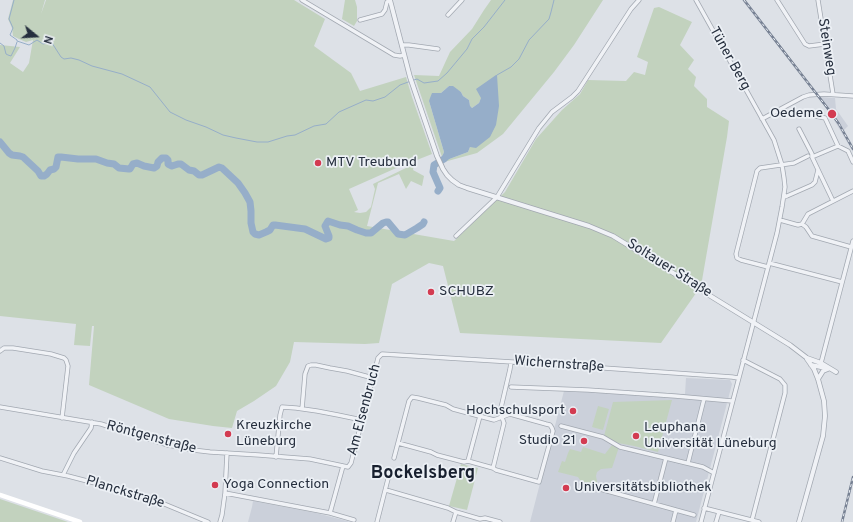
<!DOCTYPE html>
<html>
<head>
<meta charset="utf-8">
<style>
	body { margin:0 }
	#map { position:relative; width:853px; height:522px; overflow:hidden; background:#dde1e7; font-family:Overpass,sans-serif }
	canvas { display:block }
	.north { position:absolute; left:16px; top:16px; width:40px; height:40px; -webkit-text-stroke:3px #ecf0f5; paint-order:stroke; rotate:108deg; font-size:11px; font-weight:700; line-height:16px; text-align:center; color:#262f3e }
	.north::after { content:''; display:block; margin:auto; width:14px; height:18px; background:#262f3e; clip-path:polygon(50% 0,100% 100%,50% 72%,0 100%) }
</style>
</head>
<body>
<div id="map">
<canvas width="853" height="522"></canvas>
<div class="north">N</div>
</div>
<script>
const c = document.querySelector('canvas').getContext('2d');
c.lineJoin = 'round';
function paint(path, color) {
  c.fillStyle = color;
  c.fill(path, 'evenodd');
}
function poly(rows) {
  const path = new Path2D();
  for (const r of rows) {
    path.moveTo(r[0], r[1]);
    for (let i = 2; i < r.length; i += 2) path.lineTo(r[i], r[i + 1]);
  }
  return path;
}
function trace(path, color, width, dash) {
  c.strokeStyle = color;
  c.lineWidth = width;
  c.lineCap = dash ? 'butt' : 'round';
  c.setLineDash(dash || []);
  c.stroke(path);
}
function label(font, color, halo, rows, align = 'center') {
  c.font = font + ' Overpass,sans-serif';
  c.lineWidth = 3.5;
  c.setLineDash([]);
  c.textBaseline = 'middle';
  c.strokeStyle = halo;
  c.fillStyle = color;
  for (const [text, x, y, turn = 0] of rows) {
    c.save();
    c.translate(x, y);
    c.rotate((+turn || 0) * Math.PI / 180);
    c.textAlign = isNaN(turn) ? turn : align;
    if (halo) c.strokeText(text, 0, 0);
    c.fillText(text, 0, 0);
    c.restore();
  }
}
paint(poly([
	[742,0,746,0,820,97,835,98,836,109,848,126,844,130,853,146,853,152,837,125,828,111],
	[686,378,730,380,732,384,696,522,530,522,565,387,685,394],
	[253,501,316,513,351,522,248,522,252,507]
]), '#cbd0da');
paint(poly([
	[13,0,45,0,41,14,46,0,294,0,325,19,314,46,351,73,360,91,406,77,412,97,432,154,394,169,349,189,358,210,354,212,360,213,366,212,371,207,375,189,373,184,410,166,414,165,413,170,424,176,422,186,411,181,406,189,399,174,378,183,367,226,454,241,505,192,536,139,562,110,580,94,588,80,626,81,634,72,645,75,648,62,637,57,654,8,659,7,692,22,680,45,694,60,688,69,696,77,694,86,707,99,707,107,729,121,727,137,701,286,661,343,460,333,443,266,429,263,392,284,379,343,365,344,294,342,290,362,276,386,254,401,237,411,232,428,213,426,169,419,89,385,94,326,92,326,90,346,74,345,76,324,0,316,0,45,20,47,10,63,23,72,29,63,33,40,26,42,19,39,13,36,12,28,8,19],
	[345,0,355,0,357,7,357,21,354,26,342,19],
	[491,0,603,0,574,45,554,72,503,134,477,153,444,162,444,161,468,152,470,147,481,98,479,103,472,108,470,107,469,100,463,96,461,92,449,86,441,93,429,101,444,152,442,157,414,75,439,76,450,52,472,29,484,10],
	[672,400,658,452,634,446,618,443,604,436,613,402],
	[598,406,609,409,603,430,592,427],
	[612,445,619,447,612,468,601,469,597,472,596,476,598,486,582,483,578,477,558,472,562,461,565,462,568,453,570,449,581,452,583,447,605,454],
	[461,464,478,468,467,510,449,506],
	[0,499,68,522,0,522]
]), '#c2d2be');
paint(poly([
	[496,75,497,75,499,106,496,125,490,137,476,148,470,147,468,152,444,161,442,157,444,152,429,101,430,98,432,93,441,93,449,86,453,86,461,92,463,96,469,100,470,106,472,108,479,103,481,98,476,89]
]), '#96aec9');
trace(poly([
	[14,0,9,19,13,28,10,35,17,40,17,41,29,45,37,40,43,44,50,42,52,43,61,57,64,59,71,58,79,60,92,66,122,74,150,87,170,112,186,120,206,127,223,135,236,138,257,142,268,142,287,136,295,135,314,126,326,124,339,112,366,100,373,101,385,97,400,85,411,81],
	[0,43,4,46,6,54,8,55,11,56,15,48,17,42],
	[497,75,511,67,519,59,529,40,549,19,551,12,554,0],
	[414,80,417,79,424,83,438,81,447,73,467,49,472,39,484,27,505,0]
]), '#96aec9', 1);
trace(poly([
	[0,142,9,153,12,155,20,156,23,157,38,171,41,176,44,176,47,174,50,170,54,169,56,167,58,157,61,157,78,159,96,159,107,163,114,164,119,168,129,169,130,169,133,164,137,163,144,166,154,168,157,166,158,162,162,158,166,158,168,160,168,164,172,166,178,164,181,164,189,170,194,171,199,175,202,175,219,167,222,168,238,183,245,193,250,202,251,211,251,223,253,232,255,234,259,235,266,232,270,230,273,225,275,225,305,229,326,239,329,238,329,236,325,226,328,221,340,225,348,226,357,230,366,233,371,233,383,223,386,222,388,222,398,234,405,235,417,228,423,224,424,222],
	[438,191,440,188,433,172,434,165,444,159,450,153]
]), '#96aec9', 7);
const minor = poly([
	[302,0,394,55,400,56,404,55],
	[696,0,774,140,782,165,784,178,785,187,782,207,777,233,701,522],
	[777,0,805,44,809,46,825,44],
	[818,0,833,94],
	[448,15,462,0],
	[360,20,382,14,385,10,387,2,390,0],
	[402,45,409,45,438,49],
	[815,116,825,118,838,146,848,151,853,162],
	[762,119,803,97,809,95,824,94,853,96],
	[799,129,812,154,812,157,833,201],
	[812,157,838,146],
	[784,197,787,196,812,185,815,182,818,170],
	[780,220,798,225,802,224,808,214,853,191],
	[802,224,806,227,812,236,851,247],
	[456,236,497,197,539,128,552,112,572,97,578,91,631,9,639,0],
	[769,263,842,282],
	[768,267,741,260,737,258,736,254,757,171,760,168,794,163,808,156],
	[0,351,4,348,13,348,51,354,64,358,66,360,68,366,62,418],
	[743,360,780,379,785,385,785,393,752,520],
	[821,363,853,241],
	[511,387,588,390,675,396,732,401],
	[0,407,101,424,168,445,193,450,210,452,259,455,310,459,348,467,351,463,378,358,382,354,561,365,732,377,738,378],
	[302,409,305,374,308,366,311,365,316,365,330,368,347,371,373,378],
	[561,426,603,437,620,447,703,467,714,473],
	[276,457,280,415,282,407,296,408,317,411,338,415,362,420],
	[0,458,42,471,68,476,118,489,157,501,208,522],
	[394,458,409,401,412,397,418,398,446,405,453,409,494,420,510,414,546,424,550,425,552,428,553,431,539,482,496,470,493,468,468,461,464,462,460,461,437,455,431,452,398,443],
	[468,461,480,416],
	[688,463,704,399],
	[493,468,504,423,500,412,510,369,511,362],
	[63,475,74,453,91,428,92,422],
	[582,484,694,515],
	[386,490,448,508,456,512,480,519,485,518,500,522],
	[225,493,330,513,354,520],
	[654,504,666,458],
	[704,508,759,522],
	[330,513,343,466],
	[220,522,222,515,225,493,227,453],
	[377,522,390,471],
	[453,522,456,512],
	[673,522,676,510],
	[716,522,719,512]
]);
const tertiary = poly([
	[390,0,410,77,437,156,443,169,447,175,452,180,459,185,467,188,589,226,613,236,790,345,807,358,821,363,836,372],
	[811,365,826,368],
	[818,379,823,371,828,369],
	[799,522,823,436,825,416,824,401,818,379,814,369,807,359]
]);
trace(minor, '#a2a8b1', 5);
trace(tertiary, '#a2a8b1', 5.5);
trace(minor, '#f0f2f6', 3.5);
trace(tertiary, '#f0f2f6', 4);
trace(poly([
	[0,495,80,522]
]), '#fff', 4.5);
const rail = poly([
	[744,0,829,110,839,124,853,149],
	[842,522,853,477]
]);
trace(rail, '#768092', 2.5);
trace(rail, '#ecf0f5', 1, [3]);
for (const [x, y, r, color] of [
	[832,114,5,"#d33b51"],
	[318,163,4,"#d33b51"],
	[431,292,4,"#d33b51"],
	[573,411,4,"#d33b51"],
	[228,434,4,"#d33b51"],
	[636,436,4,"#d33b51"],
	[584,441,4,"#d33b51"],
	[215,485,4,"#d33b51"],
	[566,488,4,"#d33b51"]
]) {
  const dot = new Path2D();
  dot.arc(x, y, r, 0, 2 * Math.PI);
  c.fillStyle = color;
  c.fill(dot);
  trace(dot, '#ecf0f5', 1.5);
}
label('14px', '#262f3e', '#ecf0f5', [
	["Steinweg",826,47,81],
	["Tüner Berg",729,59,61],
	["Soltauer Straße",669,269,32],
	["Wichernstraße",559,365,4],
	["Am Elsenbruch",365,410,-75],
	["Röntgenstraße",151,438,15],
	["Planckstraße",125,493,17]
]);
label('14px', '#262f3e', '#ecf0f5', [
	["Oedeme",823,114,"right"],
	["MTV Treubund",326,163],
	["SCHUBZ",439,292],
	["Hochschulsport",565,411,"right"],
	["Kreuzkirche",236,426],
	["Lüneburg",236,442],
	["Leuphana",644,428],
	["Universität Lüneburg",644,444],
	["Studio 21",576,441,"right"],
	["Yoga Connection",223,485],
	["Universitätsbibliothek",574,488]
], 'left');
label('bold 18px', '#18202f', '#ecf0f5', [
	["Bockelsberg",423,474]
]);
</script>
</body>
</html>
